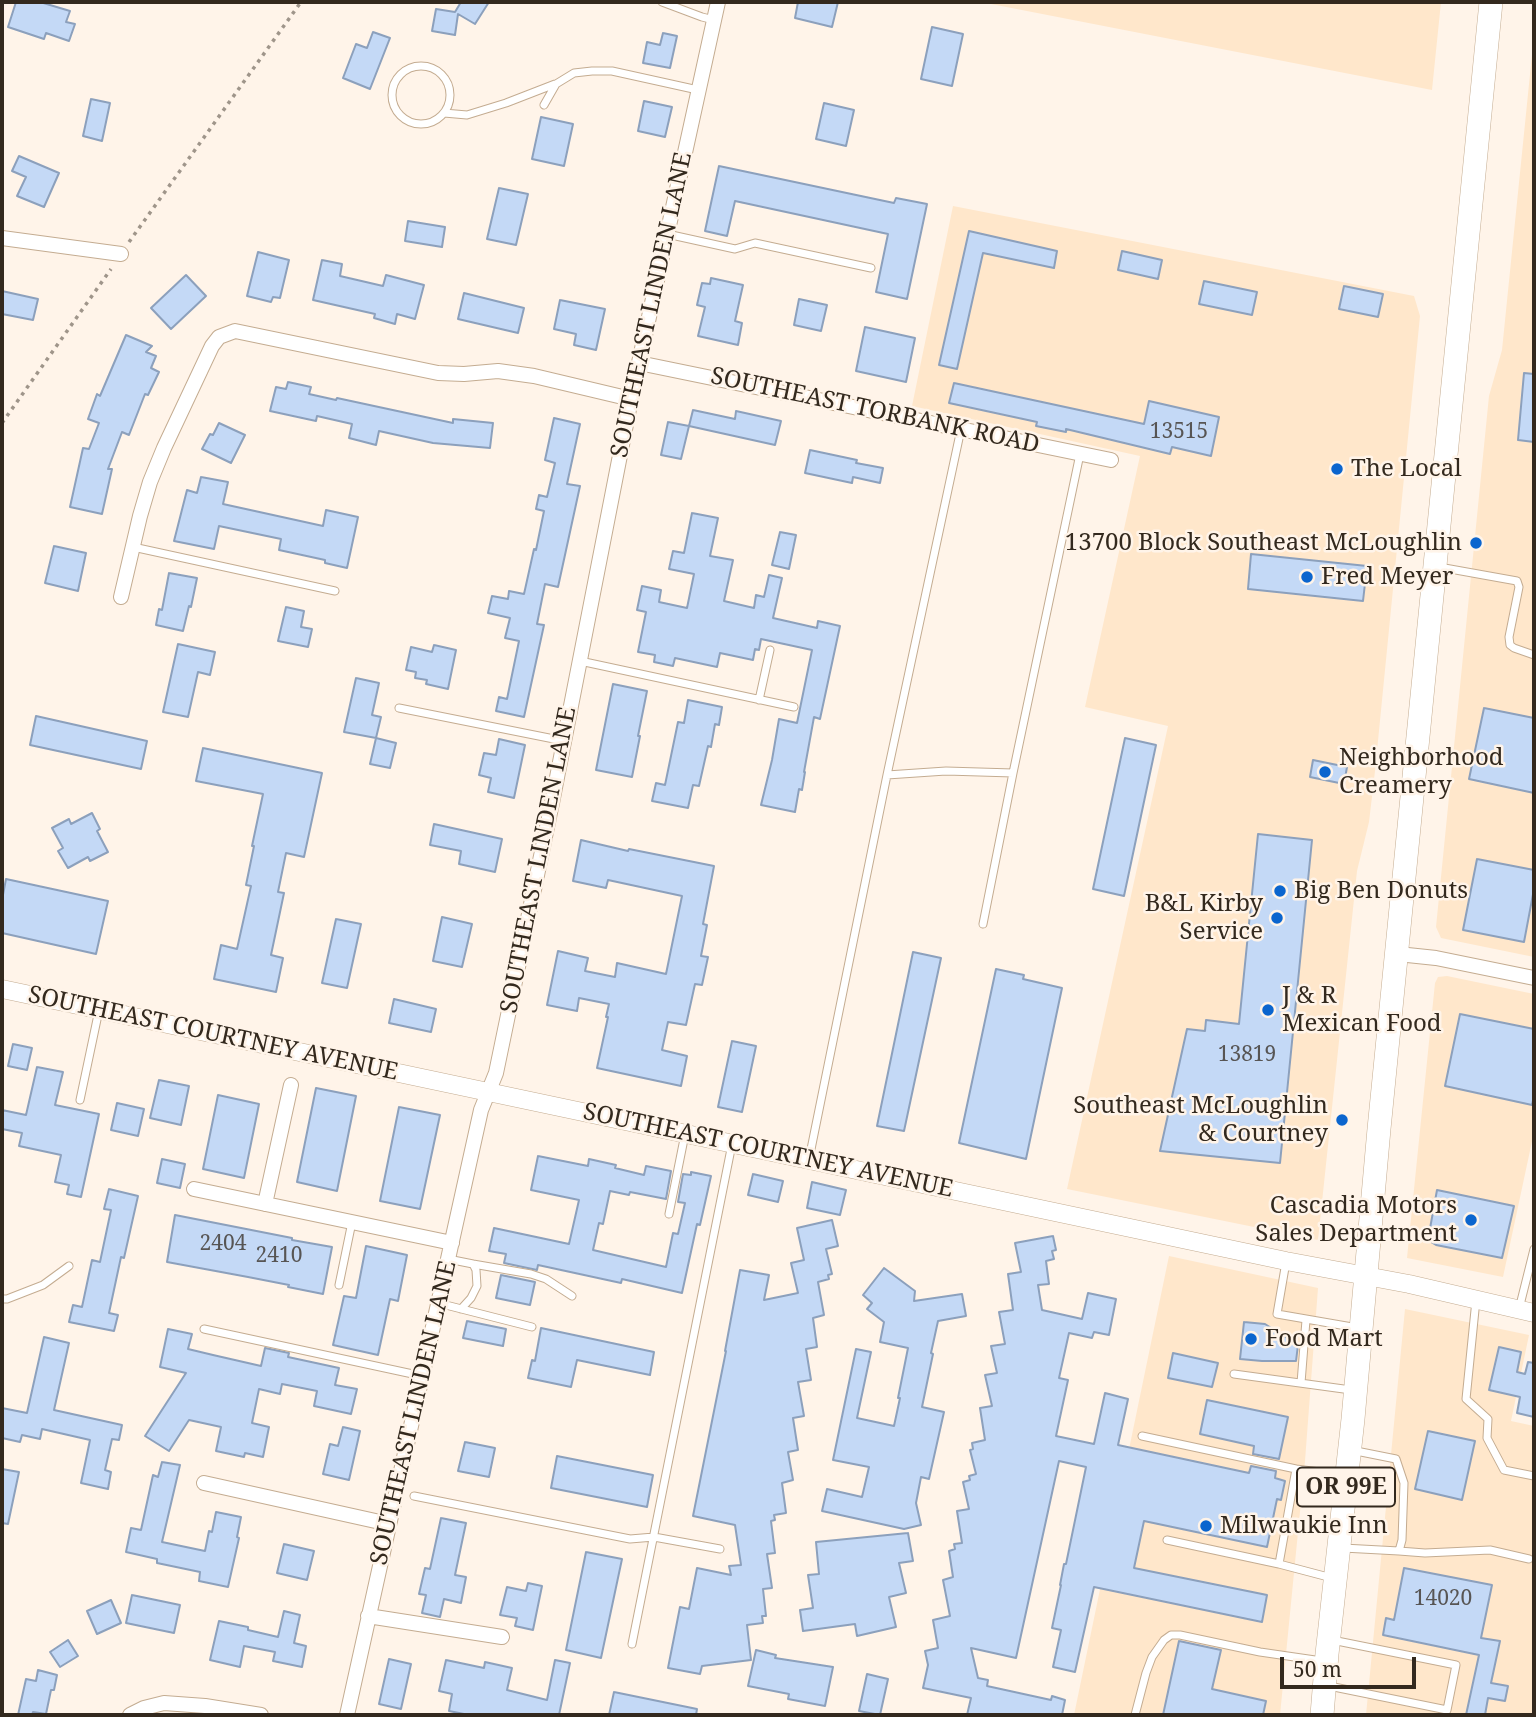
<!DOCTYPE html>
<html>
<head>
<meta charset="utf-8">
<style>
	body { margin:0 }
	#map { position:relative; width:1536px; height:1717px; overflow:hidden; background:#fff4e9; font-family:"Noto Serif",serif }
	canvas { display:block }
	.frame { position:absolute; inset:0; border:4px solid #33291e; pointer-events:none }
	.scale { position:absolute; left:1280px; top:1657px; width:136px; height:32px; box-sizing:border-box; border:4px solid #33291e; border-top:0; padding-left:9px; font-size:21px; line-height:24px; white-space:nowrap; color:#33291e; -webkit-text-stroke:5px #fff4e9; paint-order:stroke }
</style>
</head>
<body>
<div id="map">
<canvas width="1536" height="1717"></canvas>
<div class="frame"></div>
<div class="scale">50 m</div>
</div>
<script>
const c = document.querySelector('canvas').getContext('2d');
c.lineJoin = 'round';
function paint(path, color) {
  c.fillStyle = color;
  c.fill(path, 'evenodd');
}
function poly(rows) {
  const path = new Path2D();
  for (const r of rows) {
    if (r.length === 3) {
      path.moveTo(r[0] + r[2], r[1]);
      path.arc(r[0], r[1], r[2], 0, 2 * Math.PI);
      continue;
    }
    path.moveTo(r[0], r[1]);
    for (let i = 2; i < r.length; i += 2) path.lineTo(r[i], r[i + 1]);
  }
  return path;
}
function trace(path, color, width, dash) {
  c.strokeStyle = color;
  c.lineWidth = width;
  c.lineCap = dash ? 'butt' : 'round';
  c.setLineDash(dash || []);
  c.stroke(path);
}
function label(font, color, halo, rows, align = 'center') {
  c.font = font + ' "Noto Serif",serif';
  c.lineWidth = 5;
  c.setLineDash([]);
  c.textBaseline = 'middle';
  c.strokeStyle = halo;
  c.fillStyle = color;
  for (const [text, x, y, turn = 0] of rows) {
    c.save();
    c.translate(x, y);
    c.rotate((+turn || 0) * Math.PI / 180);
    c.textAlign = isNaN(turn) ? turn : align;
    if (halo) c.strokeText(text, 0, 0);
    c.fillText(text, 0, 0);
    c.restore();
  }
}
paint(poly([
	[991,2,1441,2,1432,90,991,4],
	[1534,35,1534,957,1441,938,1436,927,1489,396,1502,350],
	[953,206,1414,296,1420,316,1375,771,1369,822,1357,871,1318,1240,1067,1189,1168,726,1085,707,1140,456,912,406],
	[1447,976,1534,994,1534,1132,1503,1277,1407,1258,1435,983,1438,977],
	[1169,1256,1318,1288,1305,1461,1280,1715,1074,1715],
	[1405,1309,1529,1335,1511,1421,1534,1426,1534,1715,1366,1715]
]), '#ffe7cb');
const building = poly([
	[16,2,40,2,70,11,66,22,75,24,69,41,46,33,44,39,8,27,16,2],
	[461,2,489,2,475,24,458,14,455,35,432,31,436,9,455,12,461,2],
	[798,2,838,2,832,27,795,18,798,2],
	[932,27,963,34,952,86,921,79,932,27],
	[373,32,390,38,370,89,343,78,356,44,367,48,373,32],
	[663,33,677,36,670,68,643,63,647,42,660,45,663,33],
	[91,99,110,103,102,141,83,136,91,99],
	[644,101,672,107,665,137,638,131,644,101],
	[824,103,854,110,846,146,816,139,824,103],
	[541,117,573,124,564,166,532,159,541,117],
	[19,156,59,173,44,207,17,196,26,177,12,171,19,156],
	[719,166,894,203,896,198,927,204,907,299,876,292,888,234,735,201,727,236,705,231,719,166],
	[499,188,528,194,516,245,487,239,499,188],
	[408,221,445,227,442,247,405,241,408,221],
	[969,231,1057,251,1054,268,983,253,957,369,939,365,969,231],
	[1122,251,1162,260,1158,279,1118,270,1122,251],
	[258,252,289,260,280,298,273,297,271,302,247,296,258,252],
	[322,260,342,264,340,276,383,286,386,275,424,285,415,319,397,314,395,324,374,318,375,314,313,300,322,260],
	[186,275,206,296,171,329,151,308,186,275],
	[711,278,743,285,735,321,742,323,738,345,698,336,705,307,697,305,702,283,710,284,711,278],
	[1204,281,1257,292,1252,315,1199,304,1204,281],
	[1344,286,1383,294,1378,317,1339,309,1344,286],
	[2,291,38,299,33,320,2,314,2,291],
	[464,293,524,308,518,333,458,319,464,293],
	[799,299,827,305,821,331,794,325,799,299],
	[560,300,605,309,596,350,574,345,576,334,554,329,560,300],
	[865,327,915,338,906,382,856,371,865,327],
	[126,335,152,346,146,352,156,356,151,368,159,372,148,395,145,394,129,435,122,432,108,469,112,469,102,514,70,507,83,448,89,449,99,423,88,419,97,394,100,396,126,335],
	[1524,373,1534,374,1534,442,1518,440,1524,373],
	[288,382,311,387,309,394,336,400,337,398,453,423,453,419,493,423,490,448,433,443,379,431,376,445,349,438,352,424,317,416,316,421,270,411,276,387,286,389,288,382],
	[954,383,1144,424,1149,401,1219,417,1211,456,1172,447,1170,454,1066,429,1066,432,1036,426,1037,422,949,403,954,383],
	[693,410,735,419,736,411,781,421,775,445,689,426,693,410],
	[554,418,580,424,567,484,580,486,558,587,545,584,537,624,544,625,524,717,496,711,499,697,507,699,519,641,505,638,510,618,488,613,492,596,508,599,509,591,524,594,534,549,536,550,544,511,536,509,539,495,547,497,555,463,545,460,554,418],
	[668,422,689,426,681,459,661,455,668,422],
	[219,423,245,435,231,463,202,449,210,434,213,435,219,423],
	[810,450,857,460,856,463,883,468,880,483,853,477,852,483,805,473,810,450],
	[201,477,228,482,223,504,323,526,326,510,358,517,347,568,325,563,325,560,279,550,281,539,219,526,214,549,174,541,187,490,197,493,201,477],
	[692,513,718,518,710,556,733,560,724,601,754,608,756,595,764,597,769,575,782,578,773,618,817,628,818,621,840,626,820,719,814,717,804,772,805,772,802,790,799,789,795,812,761,805,772,760,779,719,797,723,812,650,761,639,759,650,755,649,753,660,720,653,717,667,675,658,673,666,654,662,655,655,638,652,646,612,637,610,642,586,661,590,659,602,687,608,694,574,669,569,673,551,684,553,692,513],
	[780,532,796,535,789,569,772,565,780,532],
	[54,546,86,553,78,591,45,583,54,546],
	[1251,554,1367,566,1363,601,1248,589,1251,554],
	[169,573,197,578,191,607,189,606,183,631,156,625,159,609,162,610,169,573],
	[286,607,304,611,301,627,312,629,308,647,278,641,286,607],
	[178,644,215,652,210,675,198,672,188,717,163,712,178,644],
	[434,645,456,650,448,689,426,684,427,680,415,678,416,672,406,670,411,647,432,652,434,645],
	[356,678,379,683,372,715,381,717,376,738,344,732,356,678],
	[613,684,647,691,638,736,640,736,632,777,596,770,613,684],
	[688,700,722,707,719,725,715,724,711,747,708,746,699,786,693,785,688,808,652,801,656,783,665,785,678,722,684,723,688,700],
	[1484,708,1534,718,1534,793,1469,779,1484,708],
	[36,716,147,741,141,769,30,745,36,716],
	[376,738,396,743,390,768,370,764,376,738],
	[1125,738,1156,745,1124,896,1093,889,1125,738],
	[499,739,525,745,514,798,488,792,491,778,479,775,484,753,496,755,499,739],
	[203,748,322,773,304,857,286,853,278,892,284,893,271,955,283,958,276,992,214,979,221,945,237,949,251,886,246,885,254,846,252,846,263,794,196,781,203,748],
	[1313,760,1347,767,1344,784,1310,777,1313,760],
	[92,813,100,829,97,831,108,852,90,861,88,857,68,868,58,851,63,848,52,828,69,819,71,824,92,813],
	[434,824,502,839,495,872,459,864,461,851,430,845,434,824],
	[1258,834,1312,840,1280,1163,1160,1151,1187,1029,1205,1031,1206,1020,1239,1024,1258,834],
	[581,840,628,851,629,849,714,866,703,924,707,925,701,956,708,957,702,985,695,984,686,1025,668,1022,662,1050,687,1056,681,1086,597,1068,608,1017,606,1017,609,1004,579,998,577,1011,547,1005,558,951,588,958,585,971,615,977,617,963,666,974,682,896,608,880,606,888,573,881,581,840],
	[1477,859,1534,870,1534,889,1524,942,1463,930,1477,859],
	[6,879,108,901,96,954,2,933,2,900,6,879],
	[442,917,472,924,462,967,433,961,442,917],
	[336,919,361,924,347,988,322,983,336,919],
	[913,952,941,958,904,1131,877,1126,913,952],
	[996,969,1024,975,1023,979,1062,988,1026,1159,959,1143,996,969],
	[394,999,436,1009,431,1032,389,1023,394,999],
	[1460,1014,1534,1029,1534,1096,1532,1105,1445,1086,1460,1014],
	[732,1041,756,1046,742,1112,718,1107,732,1041],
	[13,1044,32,1048,27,1070,8,1066,13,1044],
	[37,1067,63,1072,55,1105,99,1114,81,1197,67,1194,69,1185,55,1182,61,1155,19,1146,22,1133,2,1129,2,1110,26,1115,37,1067],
	[159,1080,189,1086,181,1125,150,1118,159,1080],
	[316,1088,356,1096,337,1191,297,1182,316,1088],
	[218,1095,259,1104,244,1178,203,1169,218,1095],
	[117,1103,144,1109,138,1136,111,1130,117,1103],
	[399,1107,440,1115,420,1209,380,1201,399,1107],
	[538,1156,588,1166,589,1159,616,1165,615,1168,644,1175,646,1166,671,1171,666,1199,630,1192,629,1195,610,1191,603,1224,599,1223,593,1250,666,1267,673,1233,678,1234,685,1203,678,1202,683,1174,691,1175,691,1172,711,1176,700,1225,697,1224,682,1293,622,1279,621,1283,538,1265,537,1270,504,1263,506,1254,489,1251,494,1228,569,1244,579,1200,531,1190,538,1156],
	[162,1159,185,1164,180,1188,157,1183,162,1159],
	[753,1174,783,1181,778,1202,748,1195,753,1174],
	[812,1182,846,1190,840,1215,807,1208,812,1182],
	[109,1189,138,1196,124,1258,121,1257,109,1313,118,1315,114,1331,69,1322,73,1305,82,1307,92,1260,100,1262,111,1210,104,1209,109,1189],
	[1437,1190,1514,1206,1502,1258,1436,1245,1431,1242,1429,1234,1437,1190],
	[175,1215,292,1238,292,1240,332,1247,323,1294,288,1287,289,1285,248,1277,167,1262,175,1215],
	[832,1220,838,1246,826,1249,832,1274,828,1275,829,1279,818,1282,824,1315,813,1318,817,1347,806,1349,811,1380,798,1382,804,1416,793,1418,798,1450,788,1452,793,1480,782,1483,786,1513,774,1515,775,1520,771,1521,775,1553,767,1554,772,1588,763,1589,766,1616,762,1616,763,1623,747,1625,751,1660,702,1666,700,1674,668,1668,680,1607,689,1609,697,1568,731,1575,729,1566,741,1565,735,1525,693,1516,726,1351,725,1351,740,1270,769,1275,764,1300,798,1293,791,1263,804,1260,797,1228,832,1220],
	[1053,1236,1056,1250,1052,1251,1054,1259,1046,1261,1049,1284,1038,1285,1042,1310,1082,1319,1088,1293,1116,1299,1109,1335,1094,1332,1092,1338,1069,1333,1059,1378,1068,1380,1056,1436,1094,1444,1105,1393,1128,1399,1118,1445,1249,1473,1251,1466,1276,1471,1275,1478,1285,1481,1281,1500,1277,1499,1267,1547,1144,1521,1134,1568,1267,1595,1262,1622,1094,1587,1075,1672,1053,1667,1061,1630,1052,1628,1061,1585,1060,1585,1064,1564,1066,1564,1086,1467,1059,1461,1016,1658,971,1648,978,1678,988,1680,987,1686,1051,1700,1052,1696,1065,1700,1062,1715,967,1715,971,1698,923,1688,928,1665,925,1651,938,1648,933,1620,950,1616,943,1580,953,1577,949,1551,955,1549,954,1544,962,1543,957,1511,969,1509,963,1482,970,1480,969,1476,976,1474,970,1450,973,1449,972,1443,985,1440,980,1408,992,1406,985,1375,997,1373,991,1346,1005,1344,999,1312,1013,1310,1008,1274,1021,1272,1015,1243,1053,1236],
	[366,1246,407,1255,398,1301,390,1299,378,1355,333,1345,344,1296,356,1298,366,1246],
	[884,1268,915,1291,914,1301,962,1294,966,1316,938,1321,931,1353,933,1354,922,1407,944,1412,929,1479,921,1477,916,1503,921,1525,904,1529,822,1511,827,1489,862,1497,869,1467,833,1460,856,1349,871,1352,857,1418,894,1426,900,1398,898,1398,908,1348,880,1342,884,1322,867,1309,872,1303,863,1295,884,1268],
	[501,1275,535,1282,530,1305,496,1298,501,1275],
	[467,1321,506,1329,503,1346,463,1338,467,1321],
	[1244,1322,1265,1324,1298,1345,1296,1361,1262,1361,1240,1359,1244,1322],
	[541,1328,654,1352,650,1375,577,1360,571,1387,528,1378,532,1360,535,1361,541,1328],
	[168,1329,192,1334,188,1349,213,1355,261,1366,265,1348,289,1353,288,1357,339,1368,335,1385,357,1389,351,1414,314,1406,317,1391,282,1384,280,1394,259,1389,252,1423,269,1427,263,1457,245,1453,244,1457,216,1451,221,1427,189,1420,169,1451,145,1436,186,1373,160,1367,168,1329],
	[44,1337,69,1343,54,1410,122,1425,119,1440,112,1439,105,1470,111,1472,108,1489,81,1483,90,1440,42,1429,40,1439,22,1435,20,1442,2,1438,2,1408,27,1413,44,1337],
	[1499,1347,1521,1352,1517,1372,1525,1374,1528,1362,1534,1363,1534,1417,1517,1413,1520,1397,1489,1390,1499,1347],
	[1173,1353,1218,1363,1212,1387,1168,1378,1173,1353],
	[1207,1400,1288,1417,1279,1459,1253,1454,1254,1446,1200,1434,1207,1400],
	[343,1427,360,1431,349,1480,323,1474,330,1444,338,1446,343,1427],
	[1428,1431,1475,1441,1462,1500,1415,1489,1428,1431],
	[465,1442,495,1448,489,1477,458,1471,465,1442],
	[557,1456,653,1475,647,1507,551,1488,557,1456],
	[162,1462,180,1465,162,1542,205,1551,209,1531,212,1532,216,1512,241,1517,237,1537,239,1538,228,1587,199,1581,200,1572,157,1563,157,1559,126,1552,131,1528,141,1530,153,1475,158,1477,162,1462],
	[2,1469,19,1472,8,1524,2,1523,2,1469],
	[441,1518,466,1523,455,1575,466,1577,461,1603,444,1599,440,1617,422,1613,426,1595,419,1594,425,1568,430,1569,441,1518],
	[908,1533,913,1561,899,1563,906,1593,889,1597,896,1627,857,1636,855,1624,803,1631,800,1610,813,1608,808,1575,819,1574,816,1542,908,1533],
	[284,1544,314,1551,307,1580,277,1573,284,1544],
	[586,1552,622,1559,601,1658,566,1650,586,1552],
	[1404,1568,1492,1585,1481,1638,1500,1641,1491,1683,1508,1686,1505,1701,1488,1698,1485,1715,1466,1715,1479,1655,1383,1635,1386,1618,1394,1620,1404,1568],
	[528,1583,542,1586,533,1630,515,1626,517,1618,500,1615,507,1587,526,1591,528,1583],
	[132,1595,180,1605,174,1633,126,1623,132,1595],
	[111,1600,121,1623,97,1634,87,1611,111,1600],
	[284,1611,300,1615,294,1643,306,1646,302,1667,273,1661,275,1652,244,1646,240,1667,210,1660,219,1621,248,1627,248,1630,278,1637,284,1611],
	[68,1640,78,1656,60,1667,50,1652,68,1640],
	[1179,1641,1221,1650,1212,1689,1266,1701,1263,1715,1163,1715,1179,1641],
	[756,1650,776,1655,775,1658,833,1667,825,1706,788,1699,789,1694,748,1686,756,1650],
	[389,1659,411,1664,401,1709,379,1704,389,1659],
	[446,1660,484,1668,485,1662,512,1668,507,1690,547,1700,555,1660,570,1663,559,1715,469,1715,449,1711,452,1694,439,1691,446,1660],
	[38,1670,57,1675,54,1690,51,1690,46,1714,33,1712,32,1715,18,1715,26,1679,36,1681,38,1670],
	[867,1674,888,1679,880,1715,859,1711,867,1674],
	[614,1692,697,1709,696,1715,609,1715,614,1692]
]);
paint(building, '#c4d9f6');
trace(building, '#8ca0bc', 2);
const service = poly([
	[662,2,702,17,714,20],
	[421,95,29],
	[544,105,556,84,574,73,592,71,612,71,698,90],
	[444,113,467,115,506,103,555,84],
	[667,234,735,249,755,243,871,268],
	[133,547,335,591],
	[1439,567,1517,581,1519,587,1509,637,1510,645,1514,648,1534,655],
	[580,661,794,707],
	[759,700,770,650],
	[399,708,564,741],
	[887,775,946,771,1013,773],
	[983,924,1013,773,1080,454],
	[80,1100,99,1010],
	[809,1159,887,775,961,429],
	[669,1214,685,1134],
	[448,1259,473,1264,476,1270,477,1286,471,1298,461,1309],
	[1286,1262,1277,1314,1358,1328],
	[473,1264,531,1274,546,1279,572,1296],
	[339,1285,352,1222],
	[2,1299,7,1299,43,1285,69,1266],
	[1476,1300,1466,1399,1488,1419,1487,1438,1504,1470,1534,1476],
	[438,1303,532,1327],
	[1519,1309,1534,1249],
	[204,1329,422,1376],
	[1234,1374,1351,1390],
	[1301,1383,1306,1320],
	[1142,1436,1296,1469],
	[414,1496,630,1539,654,1537,720,1549],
	[1167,1540,1279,1564],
	[1343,1548,1399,1551,1402,1540,1404,1483,1396,1459,1351,1450],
	[1399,1551,1425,1553,1490,1550,1529,1559],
	[1332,1578,1279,1564,1296,1469,1343,1475],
	[632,1644,732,1144],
	[1329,1686,1447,1710,1456,1665,1332,1640],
	[1135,1715,1146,1673,1152,1657,1164,1640,1171,1635,1180,1635,1260,1652,1322,1661]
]);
const minor = poly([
	[2,238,121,254],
	[639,363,1111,460],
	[121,597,140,516,150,482,164,448,212,346,219,337,235,331,438,373,464,374,498,371,534,376,631,399],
	[1398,954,1436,958,1534,978],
	[194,1189,452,1243],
	[265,1204,291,1085],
	[204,1483,389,1524],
	[368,1616,502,1637],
	[130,1715,144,1708,164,1703,205,1706,261,1715],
	[347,1715,481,1110,496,1073,552,803,631,399,718,2]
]);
const tertiary = poly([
	[2,989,1286,1261,1409,1284,1534,1313]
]);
const primary = poly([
	[1322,1715,1327,1654,1353,1419,1379,1129,1491,2]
]);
trace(service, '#c4ac91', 9);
trace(minor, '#c4ac91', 16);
trace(tertiary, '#c4ac91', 19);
trace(primary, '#c4ac91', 24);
trace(poly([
	[129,242,301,2],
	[2,423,111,269]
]), '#9f958a', 3.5, [3.5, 5]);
trace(service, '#fff', 7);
trace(minor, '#fff', 14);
trace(tertiary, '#fff', 18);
trace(primary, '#fff', 23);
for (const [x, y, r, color] of [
	[1337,469,7,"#0b65ce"],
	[1476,543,7,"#0b65ce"],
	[1307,577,7,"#0b65ce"],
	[1325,772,7,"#0b65ce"],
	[1280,891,7,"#0b65ce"],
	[1277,918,7,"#0b65ce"],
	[1268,1010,7,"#0b65ce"],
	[1342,1120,7,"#0b65ce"],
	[1471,1220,7,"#0b65ce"],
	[1251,1339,7,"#0b65ce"],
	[1206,1526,7,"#0b65ce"]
]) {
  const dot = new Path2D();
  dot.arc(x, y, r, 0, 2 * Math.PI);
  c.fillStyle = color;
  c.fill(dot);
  trace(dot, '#fff4e9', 2.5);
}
label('21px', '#575554', null, [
	["13515",1179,432],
	["13819",1247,1055],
	["2404",223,1244],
	["2410",279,1256],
	["14020",1443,1599]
]);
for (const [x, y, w] of [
	[1346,1487,98]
]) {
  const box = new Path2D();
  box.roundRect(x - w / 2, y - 19.5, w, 39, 5);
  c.fillStyle = '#fff4e9';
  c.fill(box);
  trace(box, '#33291e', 2);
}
label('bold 23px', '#33291e', null, [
	["OR 99E",1346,1487]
]);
label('24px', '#33291e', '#fff4e9', [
	["SOUTHEAST LINDEN LANE",652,305,-78],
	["SOUTHEAST TORBANK ROAD",875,411,12],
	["SOUTHEAST LINDEN LANE",539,860,-79],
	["SOUTHEAST COURTNEY AVENUE",213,1034,12],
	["SOUTHEAST COURTNEY AVENUE",768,1151,12],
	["SOUTHEAST LINDEN LANE",414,1413,-77]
]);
label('24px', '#33291e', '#fff4e9', [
	["The Local",1351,469],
	["13700 Block Southeast McLoughlin",1462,543,"right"],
	["Fred Meyer",1321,577],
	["Neighborhood",1339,758],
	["Creamery",1339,786],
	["Big Ben Donuts",1294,891],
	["B&L Kirby",1263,904,"right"],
	["Service",1263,932,"right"],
	["J & R",1282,996],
	["Mexican Food",1282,1024],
	["Southeast McLoughlin",1328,1106,"right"],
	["& Courtney",1328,1134,"right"],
	["Cascadia Motors",1457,1206,"right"],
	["Sales Department",1457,1234,"right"],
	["Food Mart",1265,1339],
	["Milwaukie Inn",1220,1526]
], 'left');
</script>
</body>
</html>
